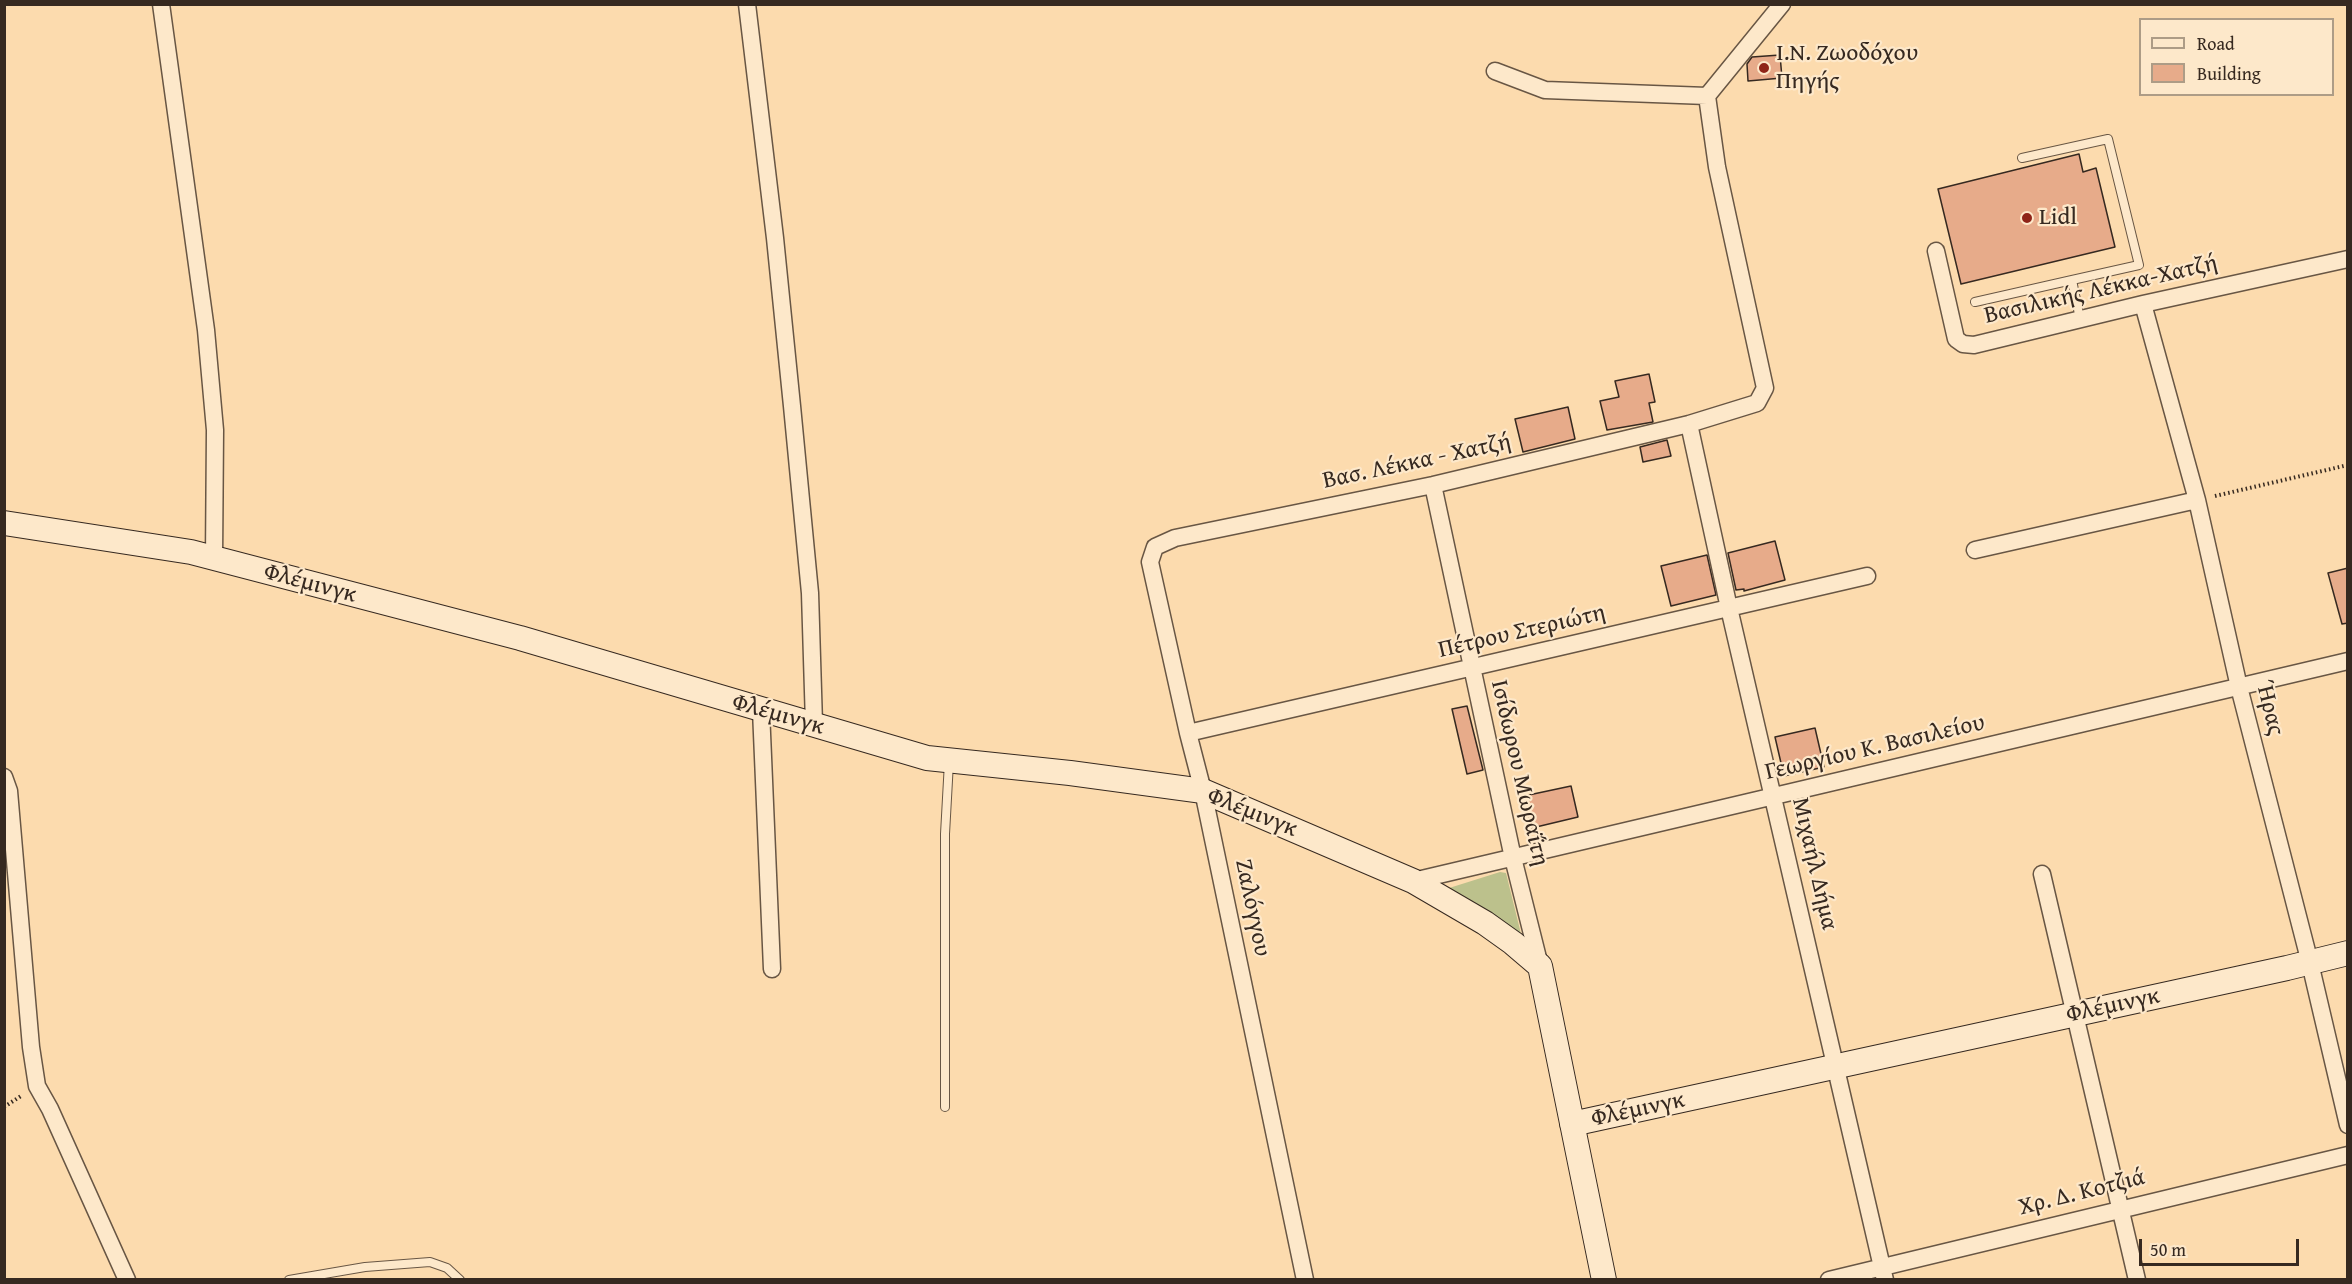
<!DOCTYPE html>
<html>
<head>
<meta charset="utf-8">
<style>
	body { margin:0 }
	#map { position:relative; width:2352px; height:1284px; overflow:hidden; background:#fcdbae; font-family:"Gentium Book Plus",serif }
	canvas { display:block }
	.frame { position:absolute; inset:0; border:6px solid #362920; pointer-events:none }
	.legend { position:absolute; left:2139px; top:18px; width:195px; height:78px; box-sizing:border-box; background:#fde8ca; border:2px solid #ad9c86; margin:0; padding:8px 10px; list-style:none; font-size:18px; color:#362920 }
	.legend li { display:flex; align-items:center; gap:12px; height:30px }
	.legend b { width:30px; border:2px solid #ad9c86 }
	.scale { position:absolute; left:2139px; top:1239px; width:160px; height:27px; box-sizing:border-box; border:3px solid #362920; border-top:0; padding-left:8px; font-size:18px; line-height:21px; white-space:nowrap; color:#362920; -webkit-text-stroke:4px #fde8ca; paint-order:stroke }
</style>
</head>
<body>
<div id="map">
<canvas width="2352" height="1284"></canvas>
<div class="frame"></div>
<ul class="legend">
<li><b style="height:8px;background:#fde8ca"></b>Road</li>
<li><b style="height:16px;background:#e7ab8a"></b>Building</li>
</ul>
<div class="scale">50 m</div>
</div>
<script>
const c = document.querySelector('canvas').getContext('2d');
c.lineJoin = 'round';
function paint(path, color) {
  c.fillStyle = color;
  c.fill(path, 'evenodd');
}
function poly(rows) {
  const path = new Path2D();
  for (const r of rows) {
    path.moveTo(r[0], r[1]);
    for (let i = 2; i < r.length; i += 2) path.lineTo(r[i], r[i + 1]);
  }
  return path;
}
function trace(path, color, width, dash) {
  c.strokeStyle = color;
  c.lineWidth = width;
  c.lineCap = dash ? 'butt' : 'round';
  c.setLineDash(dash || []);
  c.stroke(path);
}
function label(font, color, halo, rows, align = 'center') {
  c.font = font + ' "Gentium Book Plus",serif';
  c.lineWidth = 4.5;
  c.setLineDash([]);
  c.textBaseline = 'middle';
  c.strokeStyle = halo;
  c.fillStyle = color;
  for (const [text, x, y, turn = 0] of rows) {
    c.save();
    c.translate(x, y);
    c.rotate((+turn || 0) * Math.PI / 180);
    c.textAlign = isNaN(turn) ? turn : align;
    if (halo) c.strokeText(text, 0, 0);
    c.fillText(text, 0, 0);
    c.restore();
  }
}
paint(poly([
	[1500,872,1506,873,1522,938,1446,889]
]), '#bcc18c');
const building = poly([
	[1780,55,1782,78,1748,81,1747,64,1752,57,1780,55],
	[2079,154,2083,172,2096,168,2115,247,1961,284,1938,189,2079,154],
	[1649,374,1655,402,1649,403,1653,422,1607,430,1600,401,1619,397,1615,381,1649,374],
	[1568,407,1575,439,1523,452,1515,419,1568,407],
	[1667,440,1671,456,1643,462,1640,447,1667,440],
	[1775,541,1785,580,1744,591,1744,589,1736,590,1728,553,1775,541],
	[1707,555,1716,595,1671,606,1661,566,1707,555],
	[2348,568,2348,623,2342,624,2328,573,2348,568],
	[1467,706,1483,770,1467,774,1452,709,1467,706],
	[1815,728,1824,767,1784,776,1775,737,1815,728],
	[1571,786,1578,817,1532,828,1524,796,1571,786]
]);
paint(building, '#e7ab8a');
trace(building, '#362920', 1.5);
const lane = poly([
	[2022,158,2108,139,2139,265,2072,280,2080,319],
	[1975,302,2072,280],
	[945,1107,945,834,949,762],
	[289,1280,365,1267,430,1262,447,1268,460,1280]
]);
const street = poly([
	[161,4,206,330,215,430,214,559],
	[747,4,775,238,792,406,810,593,814,724],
	[1495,71,1545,90,1707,96],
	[1936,251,1956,339,1963,344,1974,345,2143,304,2348,259],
	[2143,304,2197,500,2239,687,2310,963,2348,1125],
	[1689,424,1729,608,1885,1280],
	[1433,485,1513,858,1540,966],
	[1975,550,2197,500],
	[761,710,772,969],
	[1188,733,1867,576],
	[4,777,9,791,31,1047,37,1086,50,1109,127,1280],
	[2042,874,2137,1280],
	[1413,881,2348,661],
	[1305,1280,1203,791,1188,733,1150,562,1155,547,1175,538,1433,485,1689,424,1757,403,1765,388,1717,167,1707,96,1782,4],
	[1829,1280,2348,1155]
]);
const secondary = poly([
	[4,523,191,552,520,638,927,758,1070,773,1203,791,1413,881,1485,923,1513,943,1540,966,1604,1280],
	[1572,1124,2287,968,2348,953]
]);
trace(lane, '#685644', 10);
trace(street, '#685644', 19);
trace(secondary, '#362920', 26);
trace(poly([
	[2215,496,2348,465],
	[4,1107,21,1096]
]), '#362920', 4, [1.5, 3]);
trace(lane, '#fde8ca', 8);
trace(street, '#fde8ca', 16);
trace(secondary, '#fde8ca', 24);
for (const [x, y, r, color] of [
	[1764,68,6,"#8f2418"],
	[2027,218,6,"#8f2418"]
]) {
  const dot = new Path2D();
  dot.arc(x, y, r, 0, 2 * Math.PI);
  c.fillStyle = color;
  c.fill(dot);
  trace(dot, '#fde8ca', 2);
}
label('24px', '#362920', '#fde8ca', [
	["Ι.Ν. Ζωοδόχου",1776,54],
	["Πηγής",1776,82],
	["Lidl",2039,218]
], 'left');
label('24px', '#362920', '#fde8ca', [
	["Βασιλικής Λέκκα-Χατζή",2101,290,-13],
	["Βασ. Λέκκα - Χατζή",1417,462,-12],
	["Φλέμινγκ",310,584,15],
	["Πέτρου Στεριώτη",1522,632,-13],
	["Ήρας",2269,708,76],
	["Φλέμινγκ",778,715,16],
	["Γεωργίου Κ. Βασιλείου",1875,748,-13],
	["Ισίδωρου Μωραΐτη",1519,773,77],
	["Φλέμινγκ",1252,813,22],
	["Μιχαήλ Δήμα",1814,864,77],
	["Ζαλόγγου",1252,908,78],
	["Φλέμινγκ",2113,1006,-12],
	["Φλέμινγκ",1638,1110,-12],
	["Χρ. Δ. Κοτζιά",2082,1193,-14]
]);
</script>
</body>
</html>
